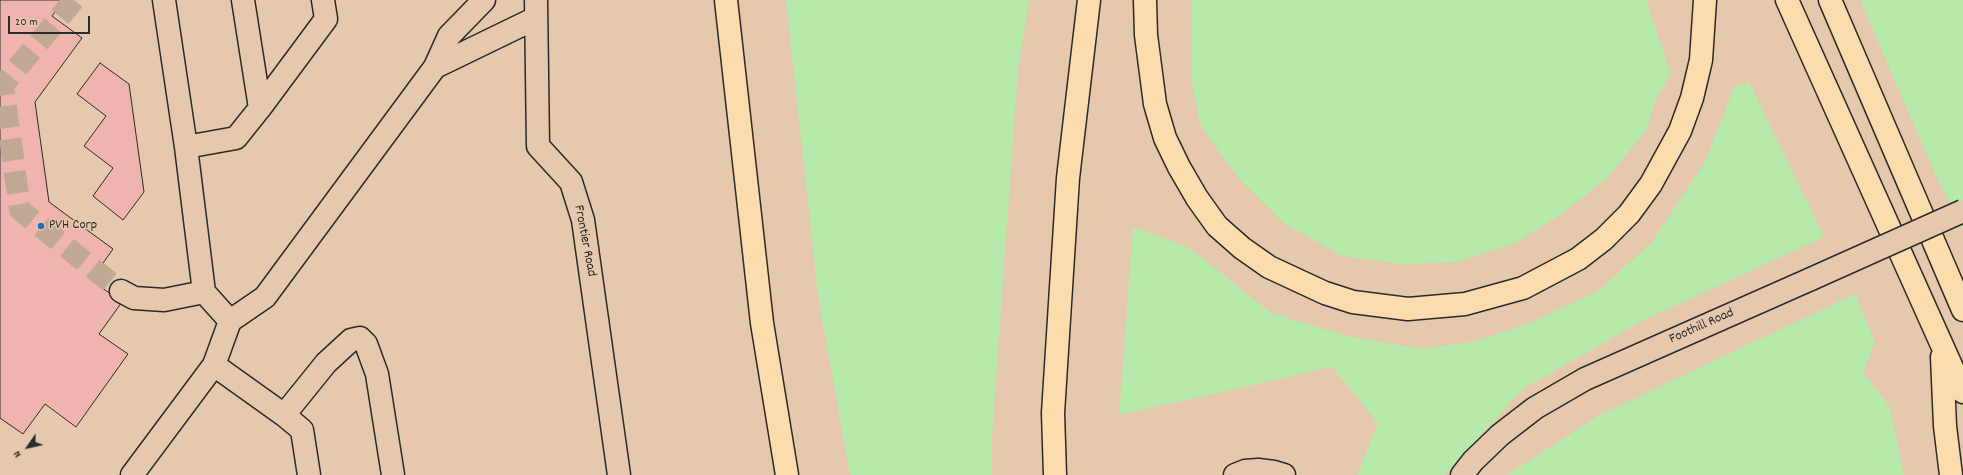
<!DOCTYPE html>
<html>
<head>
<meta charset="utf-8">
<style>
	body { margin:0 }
	#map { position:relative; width:1963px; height:475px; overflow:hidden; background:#e6c9ad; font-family:Dekko,sans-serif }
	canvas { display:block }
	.north { position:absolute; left:8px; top:427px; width:40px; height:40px; -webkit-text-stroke:3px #e6c9ad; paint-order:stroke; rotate:236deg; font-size:11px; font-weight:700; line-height:16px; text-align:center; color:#2b2b2b }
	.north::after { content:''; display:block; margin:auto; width:14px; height:18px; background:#2b2b2b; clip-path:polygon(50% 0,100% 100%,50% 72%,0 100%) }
	.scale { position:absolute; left:8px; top:16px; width:82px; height:18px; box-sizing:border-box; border:2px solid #2b2b2b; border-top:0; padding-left:5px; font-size:12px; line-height:14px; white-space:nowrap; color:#2b2b2b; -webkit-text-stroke:3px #e6c9ad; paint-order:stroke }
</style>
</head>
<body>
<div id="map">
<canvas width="1963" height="475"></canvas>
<div class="north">N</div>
<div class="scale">20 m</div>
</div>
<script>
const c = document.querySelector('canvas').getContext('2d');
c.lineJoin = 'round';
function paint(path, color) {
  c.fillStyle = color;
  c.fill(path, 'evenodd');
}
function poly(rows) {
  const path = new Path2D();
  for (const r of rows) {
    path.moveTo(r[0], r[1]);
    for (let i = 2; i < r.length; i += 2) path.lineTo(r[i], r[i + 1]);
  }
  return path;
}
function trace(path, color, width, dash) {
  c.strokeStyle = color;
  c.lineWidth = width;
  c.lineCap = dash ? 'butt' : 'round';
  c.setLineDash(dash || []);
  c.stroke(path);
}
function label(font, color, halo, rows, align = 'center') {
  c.font = font + ' Dekko,sans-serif';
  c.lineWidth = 3;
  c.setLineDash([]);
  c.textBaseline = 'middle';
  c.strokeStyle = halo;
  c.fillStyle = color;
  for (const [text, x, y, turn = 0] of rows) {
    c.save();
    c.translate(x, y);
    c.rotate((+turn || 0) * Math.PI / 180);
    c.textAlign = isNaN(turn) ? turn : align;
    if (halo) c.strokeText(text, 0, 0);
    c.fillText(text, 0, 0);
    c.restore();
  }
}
paint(poly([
	[786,0,1029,0,1018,70,1015,110,991,448,992,475,850,475,818,296],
	[1192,0,1646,0,1671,74,1656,98,1647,129,1607,178,1563,213,1516,243,1457,262,1400,264,1342,256,1285,224,1238,178,1201,126,1192,84],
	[1860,0,1963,0,1963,228,1939,183],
	[1749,82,1824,237,1642,321,1523,389,1445,475,1357,475,1378,423,1332,367,1119,415,1133,227,1188,247,1271,313,1347,336,1421,349,1473,342,1529,323,1598,291,1651,243,1705,162,1734,87],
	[1855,294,1875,342,1863,373,1890,407,1904,475,1507,475,1598,416]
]), '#b6e9aa');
const building = poly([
	[0,0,64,0,52,16,82,38,35,102,49,202,113,249,91,280,122,302,99,334,128,354,76,427,45,404,23,434,0,418,0,0],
	[100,63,129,84,144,192,123,220,93,196,113,168,84,146,106,116,77,94,100,63]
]);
paint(building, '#f0b4ae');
trace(building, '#2b2b2b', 1);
trace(poly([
	[74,0,3,85,20,210,121,291]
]), '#c1a993', 22, [22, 11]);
const minor = poly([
	[164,0,186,147,204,292,230,321],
	[243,0,260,108],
	[536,0,538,146,571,182,583,220,619,475],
	[435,67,536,18],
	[186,147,236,138,260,108,326,19,323,0],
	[121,291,134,298,164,300,204,292],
	[214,365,284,415,302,430,309,475],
	[284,415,326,363,351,340,360,338,366,344,377,374,393,475],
	[132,475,214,365,230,321,265,297,435,67,449,36,484,0],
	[1235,475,1245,471,1258,470,1274,472,1284,475],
	[1462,475,1473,461,1500,435,1535,408,1585,379,1811,279]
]);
const highway = poly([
	[726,0,762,323,787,475],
	[1145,0,1146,35,1155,104,1165,138,1179,167,1197,198,1217,226,1242,248,1269,267,1325,293,1353,302,1408,309,1465,304,1523,288,1578,259,1604,239,1629,214,1651,184,1680,131,1692,98,1701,60,1705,0],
	[1787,0,1963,392],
	[1830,0,1963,310],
	[1942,357,1945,426,1951,475],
	[1055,475,1053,413,1068,178,1089,0]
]);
trace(minor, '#2b2b2b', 25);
trace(highway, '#2b2b2b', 25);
trace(minor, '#e6c9ad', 22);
trace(highway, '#fcdcac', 22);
const minorBridge = poly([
	[1811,279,1963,211]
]);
trace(minorBridge, '#2b2b2b', 25, []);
trace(minorBridge, '#e6c9ad', 22);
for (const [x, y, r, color] of [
	[41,226,4,"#1f6fb2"]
]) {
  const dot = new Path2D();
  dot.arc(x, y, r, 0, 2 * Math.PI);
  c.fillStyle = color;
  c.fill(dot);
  trace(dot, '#e6c9ad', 1.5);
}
label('14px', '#2b2b2b', '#e6c9ad', [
	["PVH Corp",49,226]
], 'left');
label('14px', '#2b2b2b', '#e6c9ad', [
	["Frontier Road",584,241,79],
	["Foothill Road",1702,327,-24]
]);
</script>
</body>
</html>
